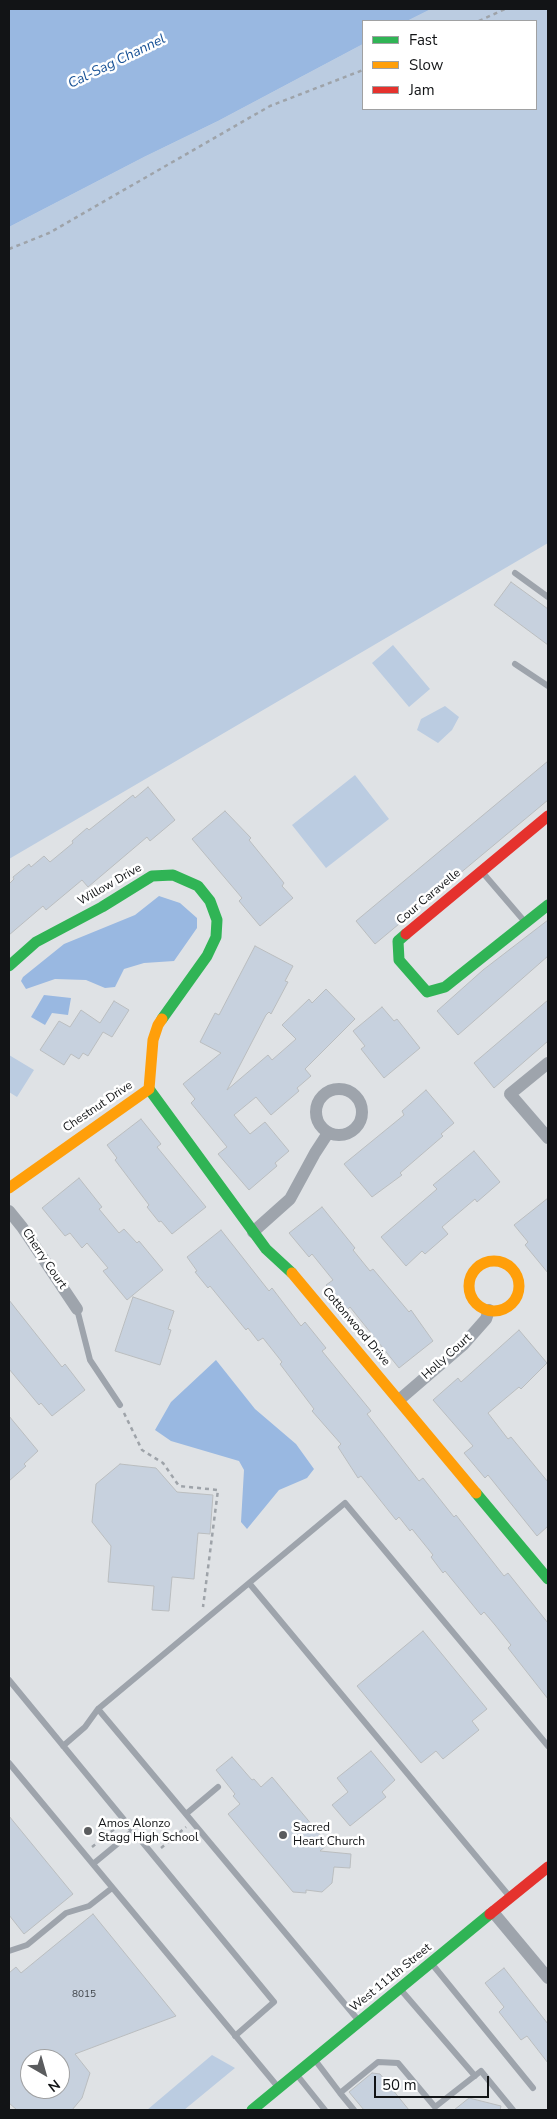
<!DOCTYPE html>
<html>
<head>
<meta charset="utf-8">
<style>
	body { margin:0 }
	#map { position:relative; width:557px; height:2119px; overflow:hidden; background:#dfe2e5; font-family:"Nunito Sans",sans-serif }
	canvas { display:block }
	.frame { position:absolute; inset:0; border:10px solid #121416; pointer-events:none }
	.legend { position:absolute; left:362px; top:20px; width:175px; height:90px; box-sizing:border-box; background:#fff; border:1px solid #a0a1a2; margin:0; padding:6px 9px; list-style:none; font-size:15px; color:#121416 }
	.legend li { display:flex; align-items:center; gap:10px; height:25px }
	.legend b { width:25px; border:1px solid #a0a1a2 }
	.north { position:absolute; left:20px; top:2049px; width:50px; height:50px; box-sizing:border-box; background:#fff; border:1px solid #a0a1a2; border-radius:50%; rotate:142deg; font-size:14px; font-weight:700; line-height:20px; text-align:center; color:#121416 }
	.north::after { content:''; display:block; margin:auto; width:18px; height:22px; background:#5a5c5e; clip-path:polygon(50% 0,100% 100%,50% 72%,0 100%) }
	.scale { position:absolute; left:374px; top:2076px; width:115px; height:22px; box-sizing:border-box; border:2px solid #121416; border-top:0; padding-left:6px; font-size:15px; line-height:18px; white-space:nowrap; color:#121416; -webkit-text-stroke:4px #fff; paint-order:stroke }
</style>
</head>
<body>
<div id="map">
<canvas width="557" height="2119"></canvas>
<div class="frame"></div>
<ul class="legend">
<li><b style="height:6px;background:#30b455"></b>Fast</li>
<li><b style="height:6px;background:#ff9f0a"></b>Slow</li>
<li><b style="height:6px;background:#e5322d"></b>Jam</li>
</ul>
<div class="north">N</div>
<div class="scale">50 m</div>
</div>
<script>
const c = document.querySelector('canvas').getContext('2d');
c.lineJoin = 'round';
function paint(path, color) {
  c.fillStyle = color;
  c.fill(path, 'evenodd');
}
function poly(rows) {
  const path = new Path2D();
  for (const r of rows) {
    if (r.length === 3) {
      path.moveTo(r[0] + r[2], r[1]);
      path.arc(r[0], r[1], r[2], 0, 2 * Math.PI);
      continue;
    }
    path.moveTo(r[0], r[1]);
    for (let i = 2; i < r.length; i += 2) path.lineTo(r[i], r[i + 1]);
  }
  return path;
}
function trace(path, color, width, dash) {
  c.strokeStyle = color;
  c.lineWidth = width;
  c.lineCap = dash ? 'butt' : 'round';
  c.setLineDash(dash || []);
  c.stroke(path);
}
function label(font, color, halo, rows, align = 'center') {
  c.font = font + ' "Nunito Sans",sans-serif';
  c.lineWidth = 5;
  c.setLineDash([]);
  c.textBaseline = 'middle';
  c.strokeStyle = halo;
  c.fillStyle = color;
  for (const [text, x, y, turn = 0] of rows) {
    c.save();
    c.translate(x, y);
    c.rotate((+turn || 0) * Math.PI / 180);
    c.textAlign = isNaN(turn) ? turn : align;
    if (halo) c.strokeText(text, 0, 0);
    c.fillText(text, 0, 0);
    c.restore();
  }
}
paint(poly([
	[431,9,548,9,548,543,9,859,9,227,144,157,218,121,363,44,363,109,536,109,536,21,407,21],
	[393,645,430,689,409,707,372,663],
	[445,706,459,717,452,730,438,743,417,730,421,719],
	[355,775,389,819,326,868,292,825],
	[9,1055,34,1070,17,1097,9,1092],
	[212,2055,235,2068,184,2110,147,2110]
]), '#bbcce1');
paint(poly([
	[9,9,431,9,407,21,363,21,363,44,218,121,144,157,9,227],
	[159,896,180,903,197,918,197,928,174,961,144,963,124,969,115,987,105,988,86,980,55,979,26,989,21,981,23,977,64,944,135,915],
	[44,995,71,998,68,1015,52,1013,45,1025,31,1017],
	[216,1360,255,1409,296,1444,314,1469,307,1478,279,1490,247,1529,241,1522,244,1470,239,1461,171,1441,155,1430,171,1402]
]), '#99b8e1');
const building = poly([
	[511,582,548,609,548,645,494,605,511,582],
	[548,761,548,800,375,944,356,921,548,761],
	[148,787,175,820,150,841,147,837,88,887,82,880,46,910,43,906,9,935,9,884,14,879,13,877,29,864,31,867,44,856,50,862,73,843,72,841,87,828,89,830,133,795,135,798,148,787],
	[225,811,251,838,249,840,284,883,282,886,293,898,260,926,239,901,242,898,192,839,225,811],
	[548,920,548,956,458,1035,437,1011,483,970,548,920],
	[255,946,293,966,285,981,288,982,271,1014,269,1012,266,1015,227,1090,268,1055,272,1060,296,1039,282,1025,309,999,312,1003,326,989,355,1019,305,1069,311,1076,297,1088,299,1091,271,1115,256,1097,234,1115,250,1134,265,1122,289,1151,275,1163,277,1166,249,1190,218,1154,227,1147,191,1103,195,1099,183,1084,221,1053,200,1042,215,1013,219,1015,255,946],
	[548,1000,548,1041,494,1088,474,1063,548,1000],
	[114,1001,129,1010,112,1037,103,1032,88,1056,83,1053,79,1059,71,1054,64,1065,40,1050,59,1021,70,1027,81,1010,100,1023,114,1001],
	[382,1007,394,1021,397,1019,420,1048,384,1078,361,1049,365,1046,353,1031,382,1007],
	[426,1090,454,1123,441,1134,443,1136,400,1173,402,1175,372,1197,344,1164,404,1115,402,1111,426,1090],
	[141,1119,161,1144,157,1147,206,1207,172,1234,161,1221,159,1222,147,1207,149,1205,115,1160,117,1158,107,1145,141,1119],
	[474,1151,500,1182,477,1202,475,1199,442,1227,448,1234,425,1254,422,1251,406,1266,381,1237,437,1189,433,1185,474,1151],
	[79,1178,102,1207,99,1209,119,1233,124,1229,137,1243,139,1241,163,1270,127,1300,103,1271,108,1268,87,1243,82,1248,70,1233,65,1236,42,1208,79,1178],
	[548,1198,548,1273,525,1245,528,1242,514,1225,548,1198],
	[322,1207,355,1248,353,1250,370,1271,373,1269,409,1312,411,1310,433,1341,399,1368,350,1307,347,1310,326,1285,333,1280,312,1254,309,1257,289,1233,322,1207],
	[221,1230,269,1291,272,1288,301,1326,305,1322,326,1348,322,1351,371,1411,367,1414,419,1481,423,1478,454,1517,456,1515,504,1576,508,1573,548,1623,548,1699,508,1648,511,1645,495,1625,484,1612,481,1615,445,1571,443,1573,431,1557,433,1555,412,1529,410,1531,399,1517,396,1520,361,1476,358,1478,338,1447,341,1444,312,1411,314,1409,280,1364,282,1362,263,1338,258,1341,248,1328,246,1330,210,1286,208,1288,195,1272,197,1271,187,1257,221,1230],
	[133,1297,174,1311,168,1329,171,1330,160,1365,115,1351,133,1297],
	[9,1300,62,1367,65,1364,85,1390,52,1416,41,1403,39,1405,9,1369,9,1300],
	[519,1330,547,1363,521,1389,519,1387,488,1413,508,1439,511,1437,548,1482,548,1526,537,1536,488,1475,485,1478,464,1453,473,1446,433,1400,458,1378,461,1382,519,1330],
	[9,1416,38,1451,24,1464,26,1466,9,1481,9,1416],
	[120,1464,156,1468,177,1492,213,1495,210,1534,198,1533,194,1579,172,1577,169,1611,152,1610,154,1586,108,1582,111,1546,92,1522,96,1484,120,1464],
	[423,1631,487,1709,472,1721,479,1730,469,1738,443,1759,436,1751,421,1763,357,1686,423,1631],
	[371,1751,395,1780,382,1792,386,1797,350,1826,332,1805,348,1792,337,1778,371,1751],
	[232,1757,252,1780,254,1779,261,1787,272,1777,328,1844,320,1851,351,1854,350,1868,334,1867,332,1883,322,1892,306,1890,306,1893,293,1892,228,1814,240,1804,233,1796,235,1794,216,1770,232,1757],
	[9,1816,73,1894,24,1934,9,1915,9,1816],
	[93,1914,176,2016,75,2054,90,2073,82,2098,72,2110,17,2110,9,2103,9,1973,16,1967,21,1973,93,1914],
	[30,2059,60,2059,60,2089,30,2089,30,2059],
	[504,1968,548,2024,548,2063,527,2036,521,2040,499,2012,504,2007,485,1983,504,1968],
	[372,2073,380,2074,409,2110,364,2110,349,2092,372,2073],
	[469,2098,501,2106,500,2110,454,2110,469,2098]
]);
paint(building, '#c7d1de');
trace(building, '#babdbf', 1);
trace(poly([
	[479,21,505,9],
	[9,249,49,233,270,106,363,70],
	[124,1413,142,1450,163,1463,179,1486,218,1490,203,1607],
	[92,1847,117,1827],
	[161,1848,186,1827]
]), '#9ea3a9', 2.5, [4, 4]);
trace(poly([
	[515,573,548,597],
	[515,664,548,686],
	[483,873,525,922],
	[77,1309,90,1360,120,1405],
	[249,1583,510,1897],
	[9,1680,274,2002,235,2036],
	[63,1746,85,1727,98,1709],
	[9,1763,278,2087],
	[186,1814,218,1787],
	[93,1864,133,1831],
	[9,1951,27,1945,66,1913,89,1906,112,1888],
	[432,1964,533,2088],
	[401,1990,475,2076],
	[359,2021,98,1709,345,1503,548,1746],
	[315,2060,340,2093],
	[297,2075,325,2110],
	[354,2110,340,2093,378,2062,398,2063,435,2107,481,2071,513,2110]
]), '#9ea4ac', 6);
trace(poly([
	[548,1063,510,1094,548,1138],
	[339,1112,23],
	[9,1211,22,1227,77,1309],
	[253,1232,290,1199,315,1153,328,1133],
	[399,1400,463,1345,486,1319,489,1310],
	[493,1912,548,1978]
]), '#9ea4ac', 12);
trace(poly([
	[406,934,398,941,399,960,427,992,445,987,548,905],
	[9,966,36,942,102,907,152,876,173,875,198,886,210,901,217,920,216,937,207,956,162,1019],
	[149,1089,266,1249,292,1273],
	[476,1493,548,1579],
	[252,2110,490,1914]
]), '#30b455', 11);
trace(poly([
	[9,1188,149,1089,153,1040,158,1025,162,1019],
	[494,1286,25],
	[292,1273,476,1493]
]), '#ff9f0a', 11);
trace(poly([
	[406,934,548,816],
	[490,1914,548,1867]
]), '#e5322d', 11);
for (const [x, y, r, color] of [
	[88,1831,5,"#5a5c5e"],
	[283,1835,5,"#5a5c5e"]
]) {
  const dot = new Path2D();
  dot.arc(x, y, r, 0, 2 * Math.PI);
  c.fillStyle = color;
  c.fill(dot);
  trace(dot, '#fff', 2);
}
label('10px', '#3f4348', null, [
	["8015",84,1995]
]);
label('12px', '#121416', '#fff', [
	["Willow Drive",110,885,-30],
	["Cour Caravelle",429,897,-40],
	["Chestnut Drive",98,1107,-34],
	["Cherry Court",44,1259,56],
	["Cottonwood Drive",356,1327,50],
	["Holly Court",447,1357,-42],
	["West 111th Street",391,1978,-39]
]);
label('12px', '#121416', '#fff', [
	["Amos Alonzo",98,1824],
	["Stagg High School",98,1838],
	["Sacred",293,1828],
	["Heart Church",293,1842]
], 'left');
label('italic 14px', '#1a5397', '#fff', [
	["Cal-Sag Channel",117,62,-26]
]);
</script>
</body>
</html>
